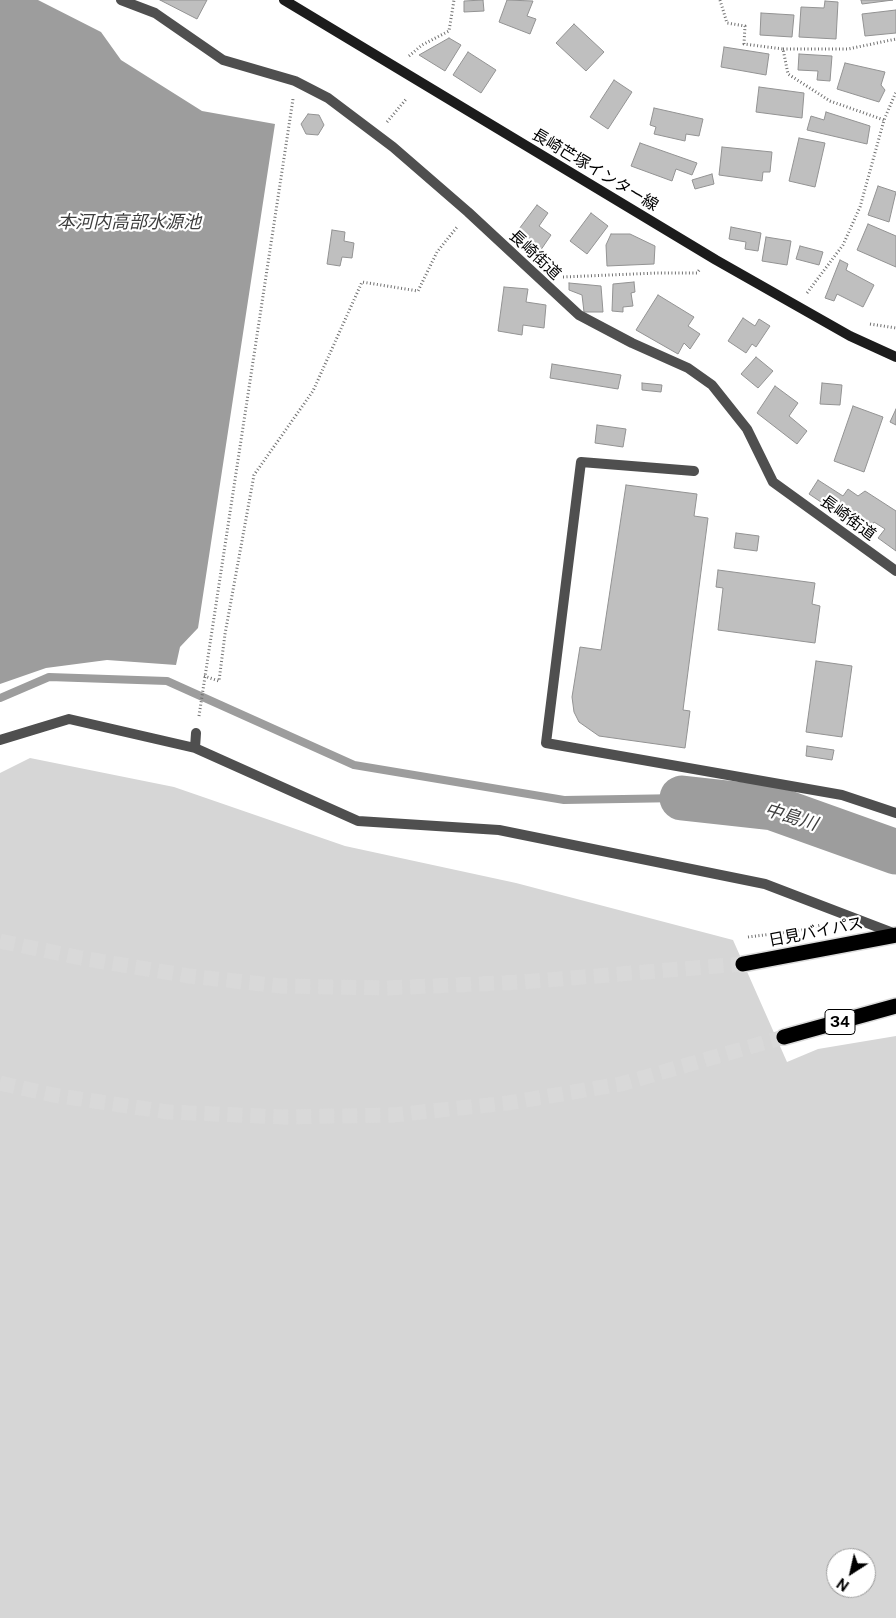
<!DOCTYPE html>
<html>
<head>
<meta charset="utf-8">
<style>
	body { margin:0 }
	#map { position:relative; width:896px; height:1618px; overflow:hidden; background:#fff; font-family:"Public Sans",sans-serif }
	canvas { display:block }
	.north { position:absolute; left:826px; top:1548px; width:50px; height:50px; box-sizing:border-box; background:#fff; border:1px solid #999; border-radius:50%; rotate:215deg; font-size:14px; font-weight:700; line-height:20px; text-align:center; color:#000 }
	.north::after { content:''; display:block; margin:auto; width:18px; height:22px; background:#000; clip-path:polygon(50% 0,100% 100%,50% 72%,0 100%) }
</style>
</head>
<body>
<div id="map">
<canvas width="896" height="1618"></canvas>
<div class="north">N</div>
</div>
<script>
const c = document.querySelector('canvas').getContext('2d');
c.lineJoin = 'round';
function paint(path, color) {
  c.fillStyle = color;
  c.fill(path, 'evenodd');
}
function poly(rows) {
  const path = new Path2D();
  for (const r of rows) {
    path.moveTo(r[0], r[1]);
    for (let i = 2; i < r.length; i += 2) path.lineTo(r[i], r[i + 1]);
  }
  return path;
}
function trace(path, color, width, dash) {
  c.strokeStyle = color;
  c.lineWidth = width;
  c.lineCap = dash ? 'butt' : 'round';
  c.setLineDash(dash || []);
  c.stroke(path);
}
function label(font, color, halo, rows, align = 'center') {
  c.font = font + ' "Public Sans","Noto Sans JP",sans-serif';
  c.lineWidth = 4.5;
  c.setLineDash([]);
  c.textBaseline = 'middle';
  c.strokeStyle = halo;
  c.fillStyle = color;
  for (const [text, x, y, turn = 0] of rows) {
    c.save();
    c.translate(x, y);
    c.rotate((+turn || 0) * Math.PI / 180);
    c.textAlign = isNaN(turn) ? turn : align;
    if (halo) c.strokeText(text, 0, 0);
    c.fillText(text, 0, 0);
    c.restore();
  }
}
paint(poly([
	[30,758,174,787,345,846,516,883,733,940,787,1062,818,1049,896,1036,896,1618,0,1618,0,773],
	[836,1558,866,1558,866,1588,836,1588]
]), '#d6d6d6');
paint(poly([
	[0,0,38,0,101,32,121,60,202,111,275,124,198,628,180,647,176,665,107,660,46,668,0,684]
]), '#9d9d9d');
trace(poly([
	[0,698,49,677,167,681,354,765,564,800,682,798]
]), '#9d9d9d', 8);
trace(poly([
	[682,798,773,808,896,852]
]), '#9d9d9d', 45);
const building = poly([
	[160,0,207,0,197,19,160,0],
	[483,0,484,11,464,12,464,1,483,0],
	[507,0,533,1,527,16,536,19,530,34,499,22,507,0],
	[861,0,893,0,862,4,861,0],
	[825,1,838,2,836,39,799,37,801,7,824,8,825,1],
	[896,10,896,33,865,36,862,14,896,10],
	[761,13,794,15,792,37,760,35,761,13],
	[574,24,604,52,586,71,556,43,574,24],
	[449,38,461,45,445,71,419,55,449,38],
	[724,47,769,54,766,75,721,67,724,47],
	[468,52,496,70,481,93,453,75,468,52],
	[799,54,832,56,830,81,817,80,818,71,798,70,799,54],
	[845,63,885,72,881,85,885,90,879,102,837,89,845,63],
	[614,80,632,92,608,129,590,117,614,80],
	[759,87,804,93,802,118,756,112,759,87],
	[654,108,703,119,699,136,686,134,685,141,654,134,656,127,650,125,654,108],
	[826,112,870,126,867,144,807,130,811,116,824,120,826,112],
	[308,114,319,115,324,125,318,135,306,134,301,124,308,114],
	[799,138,825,143,815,187,789,181,799,138],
	[640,143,697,163,692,175,676,169,672,181,631,166,640,143],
	[722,147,772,152,770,172,763,172,762,181,719,175,722,147],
	[712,174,714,184,695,189,692,180,712,174],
	[878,186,896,192,889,222,868,215,878,186],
	[537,205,548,213,539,226,551,235,536,257,521,246,528,236,519,229,537,205],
	[591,213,608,226,587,254,570,241,591,213],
	[868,224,896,236,896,267,857,250,868,224],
	[731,227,761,233,758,251,745,249,746,242,729,239,731,227],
	[332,230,345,232,344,241,354,243,352,258,342,257,340,266,327,264,332,230],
	[611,234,630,234,655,246,654,264,607,266,606,245,611,234],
	[766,237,791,241,787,265,762,261,766,237],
	[800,246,823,252,819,265,796,259,800,246],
	[840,260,848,264,846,270,874,285,863,307,837,294,834,301,825,298,840,260],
	[634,282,635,292,631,293,633,306,623,307,623,312,612,311,613,284,634,282],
	[569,283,601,286,603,312,584,312,582,295,569,290,569,283],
	[504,287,528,289,526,302,546,305,544,328,523,325,522,335,498,331,504,287],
	[658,295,694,317,688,326,700,334,690,349,684,343,678,354,636,330,658,295],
	[743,318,755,326,759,319,770,326,756,347,752,344,746,353,728,341,743,318],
	[756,357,773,371,758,388,741,374,756,357],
	[552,364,621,375,618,389,550,378,552,364],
	[642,383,662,385,661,392,642,390,642,383],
	[822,383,842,385,840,405,820,404,822,383],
	[775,386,798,403,789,416,807,431,797,444,757,413,775,386],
	[853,406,883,417,864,472,834,461,853,406],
	[896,409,896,425,890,422,896,409],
	[597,425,626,429,623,447,595,443,597,425],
	[818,480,843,496,848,489,858,496,865,491,896,511,896,551,878,538,885,529,874,522,867,533,809,494,818,480],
	[626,485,697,494,694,516,708,518,683,710,690,711,685,748,599,736,579,722,574,712,572,697,580,647,601,650,626,485],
	[736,533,759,536,757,551,734,548,736,533],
	[718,570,815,583,812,604,820,606,815,643,718,630,723,588,716,587,718,570],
	[816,661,852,666,842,737,806,732,816,661],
	[807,746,834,750,832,760,806,756,807,746]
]);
paint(building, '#bfbfbf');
trace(building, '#939393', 1);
trace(poly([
	[0,941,81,958,189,976,281,986,387,988,522,982,743,964],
	[0,1083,53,1095,168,1112,283,1117,393,1115,508,1103,621,1084,784,1037]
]), '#d9d9d9', 15, [15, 8]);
const highway = poly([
	[743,964,896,935],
	[784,1037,896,1006]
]);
trace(highway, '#dbdbdb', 18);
trace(poly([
	[720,0,727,23,745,26,744,44,783,49,788,74,830,101,884,120],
	[783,49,848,49,896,39],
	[409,56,422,45,449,31,454,0],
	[387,122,407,98],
	[563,277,657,273,697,273,700,269],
	[807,293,843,245,860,207,884,120,896,92],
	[870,324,896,328],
	[204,676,219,681,225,634,254,475,313,391,362,282,418,291,437,252,457,227],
	[199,716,293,99],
	[798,931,821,925],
	[748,937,789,932]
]), '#717171', 3, [1, 2.5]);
trace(poly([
	[694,471,581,462,546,743,842,795,896,813]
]), '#4f4f4f', 10);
trace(poly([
	[121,0,155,13,223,60,295,81,328,98,393,147,468,212,579,315,632,343,688,368,712,385,747,429,773,482,896,571],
	[0,740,69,719,195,748,358,821,499,830,765,884,896,934],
	[195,748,196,733]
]), '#4f4f4f', 10);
trace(poly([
	[284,0,716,260,850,336,896,357]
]), '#1c1c1c', 10);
trace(highway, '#000', 15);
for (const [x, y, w] of [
	[840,1022,30]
]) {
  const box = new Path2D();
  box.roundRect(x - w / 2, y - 12.5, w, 25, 4);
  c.fillStyle = '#fff';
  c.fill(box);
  trace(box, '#000', 1);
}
label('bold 15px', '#000', null, [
	["34",840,1022]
]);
label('16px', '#000', '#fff', [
	["長崎芒塚インター線",595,170,31],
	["長崎街道",535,255,43],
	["長崎街道",848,518,36],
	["日見バイパス",816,932,-11]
]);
label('italic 18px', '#3e3e3e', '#fff', [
	["本河内高部水源池",129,222],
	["中島川",791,817,17]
]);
</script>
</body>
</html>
